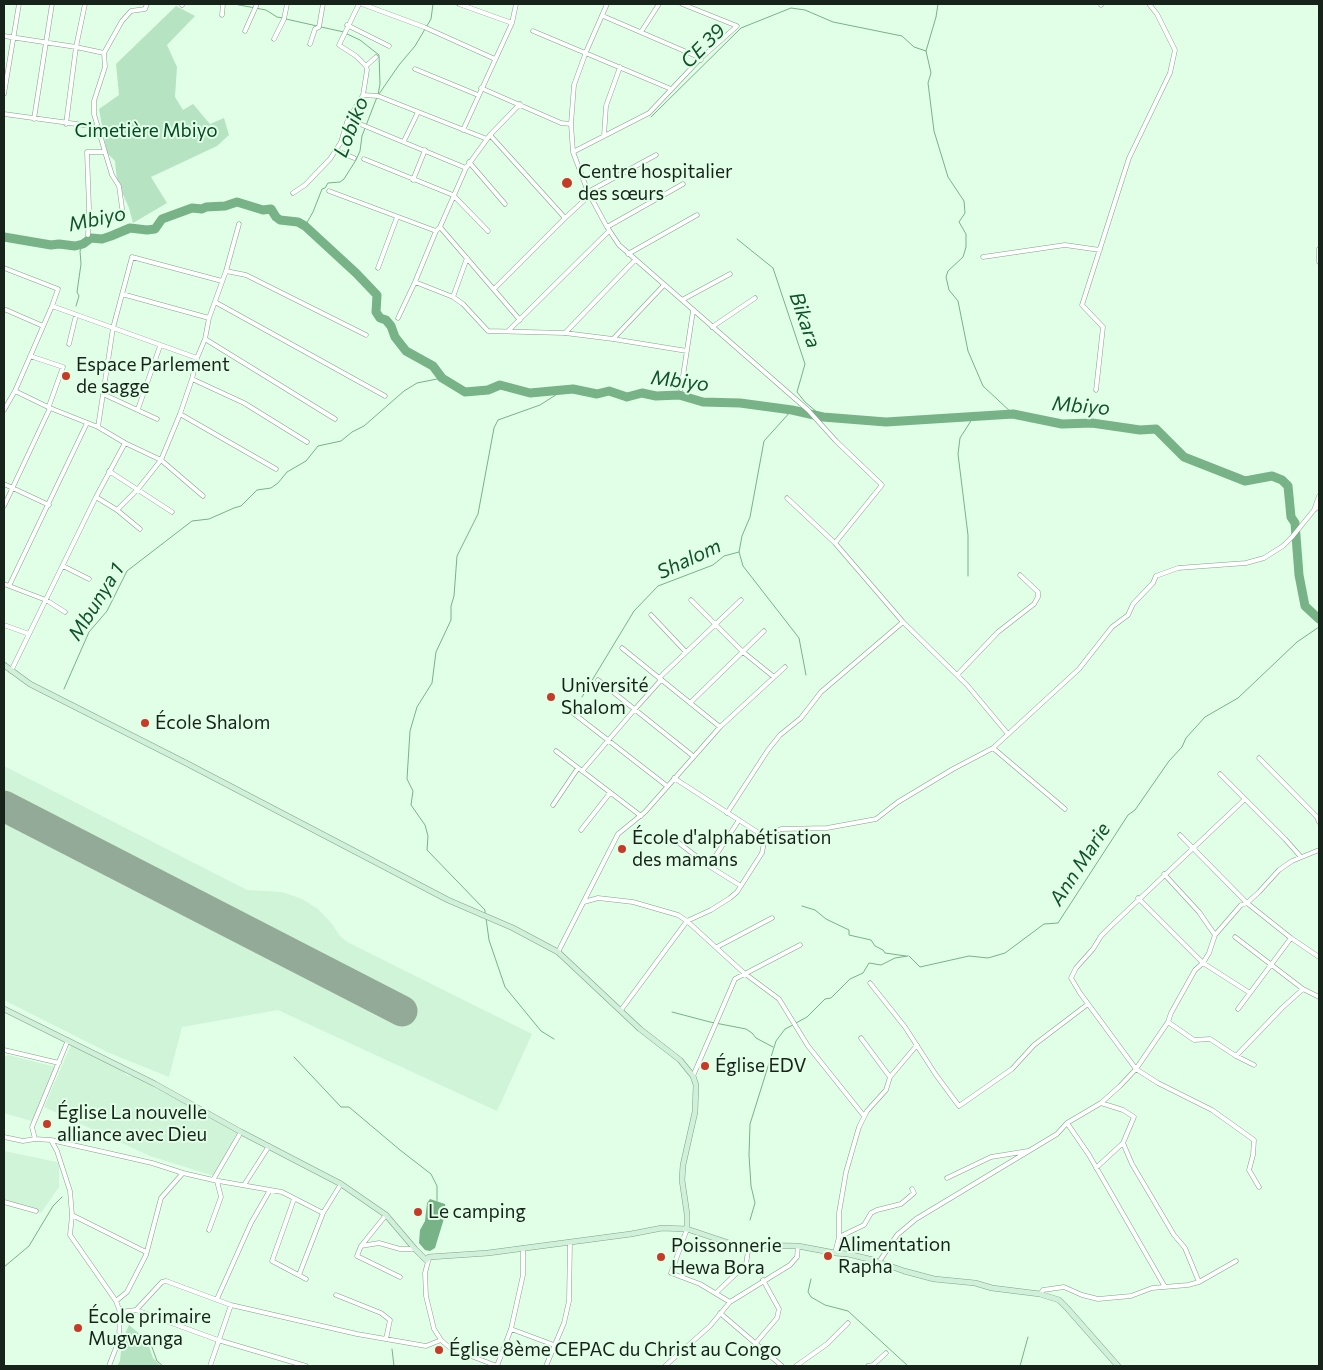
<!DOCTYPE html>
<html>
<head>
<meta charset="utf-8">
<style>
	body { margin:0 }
	#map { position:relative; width:1323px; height:1370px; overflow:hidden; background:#e1ffe7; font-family:Commissioner,sans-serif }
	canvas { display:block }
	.frame { position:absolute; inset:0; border:5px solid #17221a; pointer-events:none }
</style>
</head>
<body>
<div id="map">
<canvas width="1323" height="1370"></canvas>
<div class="frame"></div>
</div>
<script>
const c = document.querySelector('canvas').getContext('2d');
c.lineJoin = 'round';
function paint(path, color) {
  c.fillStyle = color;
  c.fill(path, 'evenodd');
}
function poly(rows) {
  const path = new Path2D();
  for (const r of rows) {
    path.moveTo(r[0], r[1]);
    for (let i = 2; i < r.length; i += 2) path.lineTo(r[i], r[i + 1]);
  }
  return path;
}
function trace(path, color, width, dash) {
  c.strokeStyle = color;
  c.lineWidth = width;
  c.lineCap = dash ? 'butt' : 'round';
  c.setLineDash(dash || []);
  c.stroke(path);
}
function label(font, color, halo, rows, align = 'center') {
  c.font = font + ' Commissioner,sans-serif';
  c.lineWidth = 4;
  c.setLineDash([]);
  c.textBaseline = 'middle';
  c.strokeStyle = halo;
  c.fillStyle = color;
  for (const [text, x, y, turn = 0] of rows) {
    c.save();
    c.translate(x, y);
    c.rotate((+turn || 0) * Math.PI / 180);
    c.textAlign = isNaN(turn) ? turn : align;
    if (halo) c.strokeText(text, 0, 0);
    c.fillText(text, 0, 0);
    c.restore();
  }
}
paint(poly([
	[4,766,247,890,282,892,302,899,318,909,332,924,339,935,347,942,532,1034,497,1111,278,1010,182,1027,169,1077,107,1052,4,1000],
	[71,1045,122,1070,127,1076,132,1076,206,1114,238,1133,214,1176,150,1156,44,1107],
	[8,1055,56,1067,58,1070,35,1122,4,1113,4,1057],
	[4,1151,57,1162,59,1165,59,1187,41,1213,4,1203]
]), '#cff4d7');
paint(poly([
	[176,6,195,16,167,45,177,67,175,97,183,110,193,104,210,124,224,118,229,135,217,146,151,177,167,203,133,223,129,208,117,181,115,161,107,153,99,109,119,95,116,64],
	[129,1325,147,1340,153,1358,161,1366,117,1366,120,1361,122,1341]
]), '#b6e3c1');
paint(poly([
	[430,1199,445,1204,446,1212,435,1248,430,1251,425,1250,419,1243,420,1230,425,1221,427,1203]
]), '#78b287');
trace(poly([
	[234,4,266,10,277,17,283,18],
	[938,4,936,17,926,51,931,73,928,83,934,131,948,177,964,201,965,213,959,222,966,234,966,247,963,257,948,271,946,277,949,290,958,301,968,351,983,386,1013,414],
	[286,19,317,26],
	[321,27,344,32],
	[347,34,360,40,379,55,380,84,378,95],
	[379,94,399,65,415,46,431,19,433,4],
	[651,117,741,28,791,8,805,10,833,22,902,36,914,47,926,51],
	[305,226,313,212,322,189,325,188,328,183,340,182,344,179,356,160,360,151,362,136,377,97],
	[737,239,773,268,805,364,797,392,805,402,823,417],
	[76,306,79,296,77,292,81,264,80,251,83,244],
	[792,410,764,441,750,517,742,536,739,552,743,566,799,638,806,675],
	[968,576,968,535,958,454,960,438,974,416],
	[64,689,89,632,107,611,127,571,192,521,209,519,234,508,241,506,257,490,271,488,278,483,287,472,306,461,318,446,341,441,352,432,364,426,404,391,417,383,442,378],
	[582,697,634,611,658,586,713,565,724,556,739,552],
	[802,906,815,910,826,919,849,930,849,935,871,940,875,946,883,950,885,953,906,956],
	[485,914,485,910,427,850,428,836,425,825,411,805,413,791,407,779,410,731,417,707,432,683,436,652,451,620,451,606,454,596,457,556,478,514,494,428,498,420,540,405,562,391],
	[486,918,489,940,505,987,541,1031,554,1039],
	[909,956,920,967,969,956,988,958,1005,953,1044,924,1058,923,1128,815,1135,810,1169,761,1182,747,1186,738,1205,717,1238,698,1297,642,1319,627],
	[672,1012,710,1022,746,1029,752,1033,756,1038,773,1047],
	[796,1023,807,1017,825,999,831,998,850,979,863,973,869,963,881,965,895,958,908,956],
	[294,1057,341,1107,349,1107,400,1150,431,1174,437,1186,437,1201],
	[750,1220,755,1203,751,1186,749,1155,750,1124,776,1041,785,1029,793,1025],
	[4,1267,29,1246,53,1206,62,1197],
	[811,1279,808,1292,811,1297,825,1305,848,1311,908,1366],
	[149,1339,157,1361,163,1366],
	[392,1349,394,1366],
	[1020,1366,1028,1337]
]), '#78b287', 1);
trace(poly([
	[4,237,51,245,59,244,75,246,83,244,91,238,102,239,111,236,130,228,147,230,155,229,162,219,192,208,202,209,206,207,225,206,237,202,263,210,271,209,276,217,280,220,298,222,305,226,356,273,377,295,376,312,380,318,386,320,391,326,395,337,406,351,433,366,442,378,465,392,488,390,500,385,530,393,573,389,597,394,609,391,627,397,642,393,656,396,679,395,703,402,740,403,792,410,823,417,886,422,1013,414,1062,424,1092,423,1140,430,1156,429,1184,457,1245,481,1272,476,1282,480,1288,486,1291,517,1295,523,1299,575,1305,606,1319,619]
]), '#78b287', 9);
trace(poly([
	[4,806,402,1011]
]), '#93aa98', 31);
const street = poly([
	[362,4,424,27,495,59],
	[459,4,512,23],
	[607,4,586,52,574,85,571,124,573,152,588,192,607,227,619,245,808,410,836,441,882,485,835,543,903,622,967,685,1008,734],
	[1101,4,1101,5],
	[182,5,183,4],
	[222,15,223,4],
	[603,16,696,56,701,60],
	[347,25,389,46],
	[245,31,257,4],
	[533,31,671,89],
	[641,32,659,4],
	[4,36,76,47,104,53],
	[274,39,284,19,287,4],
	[310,44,315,29,319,27,323,4],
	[366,66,376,57],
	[415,69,478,95],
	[481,88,561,123,571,124],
	[4,94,19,4],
	[363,95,378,96,487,139],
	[4,114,98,127],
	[34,119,52,4],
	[348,119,466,168],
	[66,124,76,47,85,4],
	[463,130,512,23,516,4],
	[490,135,565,218],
	[604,136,606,106,620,67],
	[404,141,418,112],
	[335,150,354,158],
	[573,152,649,113,700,59,737,26,682,4],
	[364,159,453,195,488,231],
	[469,162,505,204],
	[413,180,425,150],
	[329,191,436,231],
	[588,192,656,155],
	[293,193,305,185,330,159,341,142,347,122,363,95,367,70,366,66,356,56,339,45,359,4],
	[123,215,119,186,112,175,105,152,94,114,94,101,105,67,104,53,122,21,131,11,145,9,147,4],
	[440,227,520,320],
	[607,227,683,184],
	[88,235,89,208,87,152,105,152],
	[1319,249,1319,262],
	[628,254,697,215],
	[983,257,1065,245,1100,250],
	[4,268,58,289,52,306,15,391,4,410],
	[378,268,397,217],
	[226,271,246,275,366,335],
	[415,282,453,297,463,304,488,331,565,333,613,339,687,351],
	[494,289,565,218,590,195],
	[122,294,209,318],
	[453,297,467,258],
	[682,300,730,274],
	[215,302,385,396],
	[52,306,197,358],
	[4,309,43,326],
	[398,318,415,282,436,231,440,227,466,168,490,135,520,104],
	[712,327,755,298],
	[508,331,609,231],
	[565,333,635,260],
	[205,339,335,419],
	[613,339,664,285],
	[69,344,76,315],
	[30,356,63,367,49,406],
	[192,379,244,403,307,442],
	[681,389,693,311],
	[1096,390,1103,327,1082,305,1129,158,1170,73,1175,50,1157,14,1149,4],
	[15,391,50,408,98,427,125,443,161,460,203,496],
	[103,394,157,419],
	[138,409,160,346],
	[180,414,276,469],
	[98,427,113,328,132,257,222,281],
	[109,471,172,512],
	[4,484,49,505],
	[96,497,117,510,140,529],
	[787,498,835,543],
	[4,506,50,408],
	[117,510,138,489,161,460,180,414,192,379,197,358,205,339,209,318,226,271,239,224],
	[1314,510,1319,496],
	[63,566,89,579],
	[4,584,46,600,65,612],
	[9,586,87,423],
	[691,600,743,652,774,677],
	[651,615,686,652],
	[4,625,29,634],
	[622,648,720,727],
	[11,671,96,497,125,443],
	[957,675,998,632,1034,604,1038,597,1038,592,1020,575],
	[659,678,741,600],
	[598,680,693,756],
	[690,703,764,631],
	[573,713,667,786],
	[993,748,1065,809],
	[556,751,641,816],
	[1259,758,1317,817,1319,822],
	[582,771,635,709,661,680],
	[1220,774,1285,839,1301,857],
	[674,778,765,837],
	[1245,799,1111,926,1101,936,1093,949,1076,968,1071,978,1080,993,1136,1069,1158,1083,1212,1110,1254,1140,1253,1155,1249,1170,1259,1187],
	[553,805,578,768],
	[727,813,768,750,780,735,801,718,821,692,903,622],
	[581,830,610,793],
	[1180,835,1247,903,1291,938,1319,957],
	[675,840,709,866,741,886],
	[709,866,739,820],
	[1164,874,1199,912,1215,935],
	[1138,898,1203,963,1250,993],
	[584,902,598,898,633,902,678,915,687,921,744,973,779,999,808,1046,864,1116],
	[1235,937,1303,989,1319,997],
	[717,947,772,918],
	[558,952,618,834,645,812,720,727,785,667],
	[870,983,905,1027,936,1075,959,1106,1012,1069,1034,1045,1088,1004],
	[1238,1009,1291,938],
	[621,1010,687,921,711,910,730,898,737,892,762,853,765,837,781,829,827,828,876,819,898,802,953,769,993,748,1079,669,1112,627,1128,615,1133,604,1153,583,1156,576,1178,568,1246,563,1264,558,1283,546,1292,537,1314,510,1319,506],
	[1168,1022,1194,1040,1210,1039,1236,1056,1254,1065],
	[861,1038,890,1077],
	[4,1050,59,1063],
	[1236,1056,1282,1008,1303,989],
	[693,1076,735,979,800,945],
	[1067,1123,1089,1155,1165,1287],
	[4,1137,23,1141,35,1139,51,1140,152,1163,183,1173,213,1180,282,1192,323,1213],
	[35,1139,32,1127,68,1040],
	[51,1140,57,1151,70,1191,72,1215,70,1235,116,1301,120,1312,119,1340,109,1366],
	[1123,1143,1132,1164,1174,1235,1185,1248,1199,1282],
	[1096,1168,1123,1143,1134,1117,1123,1110,1101,1103],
	[947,1178,991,1157,1028,1151],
	[213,1180,241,1132],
	[244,1185,269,1146],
	[294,1199,272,1261,306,1279],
	[4,1202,36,1211],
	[72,1215,146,1252],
	[386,1215,361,1246,357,1256,400,1277],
	[687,1229,671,1273,700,1284,730,1302],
	[209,1230,221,1197,217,1181],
	[839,1237,839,1213,846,1172,859,1127,867,1111,886,1090,890,1077,917,1045],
	[361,1246,379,1243,400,1249,415,1249],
	[835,1253,839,1237,864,1225,871,1213,877,1210,901,1204,914,1193,912,1189],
	[429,1258,425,1273,426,1296,434,1329,441,1340,450,1348,497,1366],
	[879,1262,897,1235,916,1219,1057,1134,1067,1123,1101,1103,1120,1086,1136,1069,1168,1022,1171,1013,1195,970,1203,963,1209,953,1215,935,1241,905,1247,903,1259,892,1279,870,1292,861,1319,850],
	[299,1275,323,1213,341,1184],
	[716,1293,746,1264,749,1245],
	[1040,1294,1043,1290,1064,1287,1082,1295,1098,1299,1131,1296,1152,1288,1188,1285,1199,1282,1236,1261],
	[336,1295,381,1313,390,1320,386,1339],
	[217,1299,251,1223,270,1190],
	[116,1301,127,1292,146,1255,161,1198,183,1173],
	[136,1310,162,1282,166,1281,231,1305,357,1334,426,1346,441,1340],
	[120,1312,136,1310,218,1340,306,1366],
	[720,1313,782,1366],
	[511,1329,554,1345],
	[755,1344,777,1318,779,1309,763,1280],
	[210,1366,231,1305],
	[497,1366,511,1329,523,1275,523,1248],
	[546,1366,564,1323,569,1301,570,1242],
	[665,1366,710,1326,730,1302,790,1265,797,1257,798,1246],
	[796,1366,827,1344,848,1323],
	[868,1366,873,1365,886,1353]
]);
const secondary = poly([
	[4,665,30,684,186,763,448,900,513,928,558,952,640,1029,680,1060,693,1076,696,1085,695,1112,683,1165,682,1180,687,1214,687,1229],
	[4,1009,155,1084,241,1132,341,1184,386,1215,415,1249,426,1260,429,1257,488,1253,631,1234,662,1228,687,1229,735,1245,798,1246,835,1253,848,1254,873,1260,904,1271,934,1279,975,1283,992,1288,1040,1294,1059,1300,1067,1308,1118,1366]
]);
trace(street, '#84a08a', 5);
trace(secondary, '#84a08a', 6);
trace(street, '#fff', 4);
trace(secondary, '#d0f0da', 5);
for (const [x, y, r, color] of [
	[567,183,6,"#c63a28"],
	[66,376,5,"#c63a28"],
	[551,697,5,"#c63a28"],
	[145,723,5,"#c63a28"],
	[622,849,5,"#c63a28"],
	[705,1066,5,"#c63a28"],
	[47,1124,5,"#c63a28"],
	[418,1212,5,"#c63a28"],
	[828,1256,5,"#c63a28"],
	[661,1257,5,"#c63a28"],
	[78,1328,5,"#c63a28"],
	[439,1350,5,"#c63a28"]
]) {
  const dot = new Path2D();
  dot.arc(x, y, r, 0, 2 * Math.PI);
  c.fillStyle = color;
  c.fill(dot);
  trace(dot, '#e1ffe7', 2);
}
label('19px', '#004820', '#e1ffe7', [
	["Cimetière Mbiyo",146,131]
]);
label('19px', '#17221a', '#e1ffe7', [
	["Centre hospitalier",578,172],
	["des sœurs",578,194],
	["Espace Parlement",76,365],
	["de sagge",76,387],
	["Université",561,686],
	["Shalom",561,708],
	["École Shalom",155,723],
	["École d'alphabétisation",632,838],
	["des mamans",632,860],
	["Église EDV",715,1066],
	["Église La nouvelle",57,1113],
	["alliance avec Dieu",57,1135],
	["Le camping",428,1212],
	["Alimentation",838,1245],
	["Rapha",838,1267],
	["Poissonnerie",671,1246],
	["Hewa Bora",671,1268],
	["École primaire",88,1317],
	["Mugwanga",88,1339],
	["Église 8ème CEPAC du Christ au Congo",449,1350]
], 'left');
label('italic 20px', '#10532a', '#e1ffe7', [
	["CE 39",703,46,-45],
	["Lobiko",351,127,-69],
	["Mbiyo",97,219,-12],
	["Bikara",805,320,71],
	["Mbiyo",680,381,7],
	["Mbiyo",1081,406,5],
	["Shalom",689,559,-25],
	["Mbunya 1",96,602,-58],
	["Ann Marie",1080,864,-57]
]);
</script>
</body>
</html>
